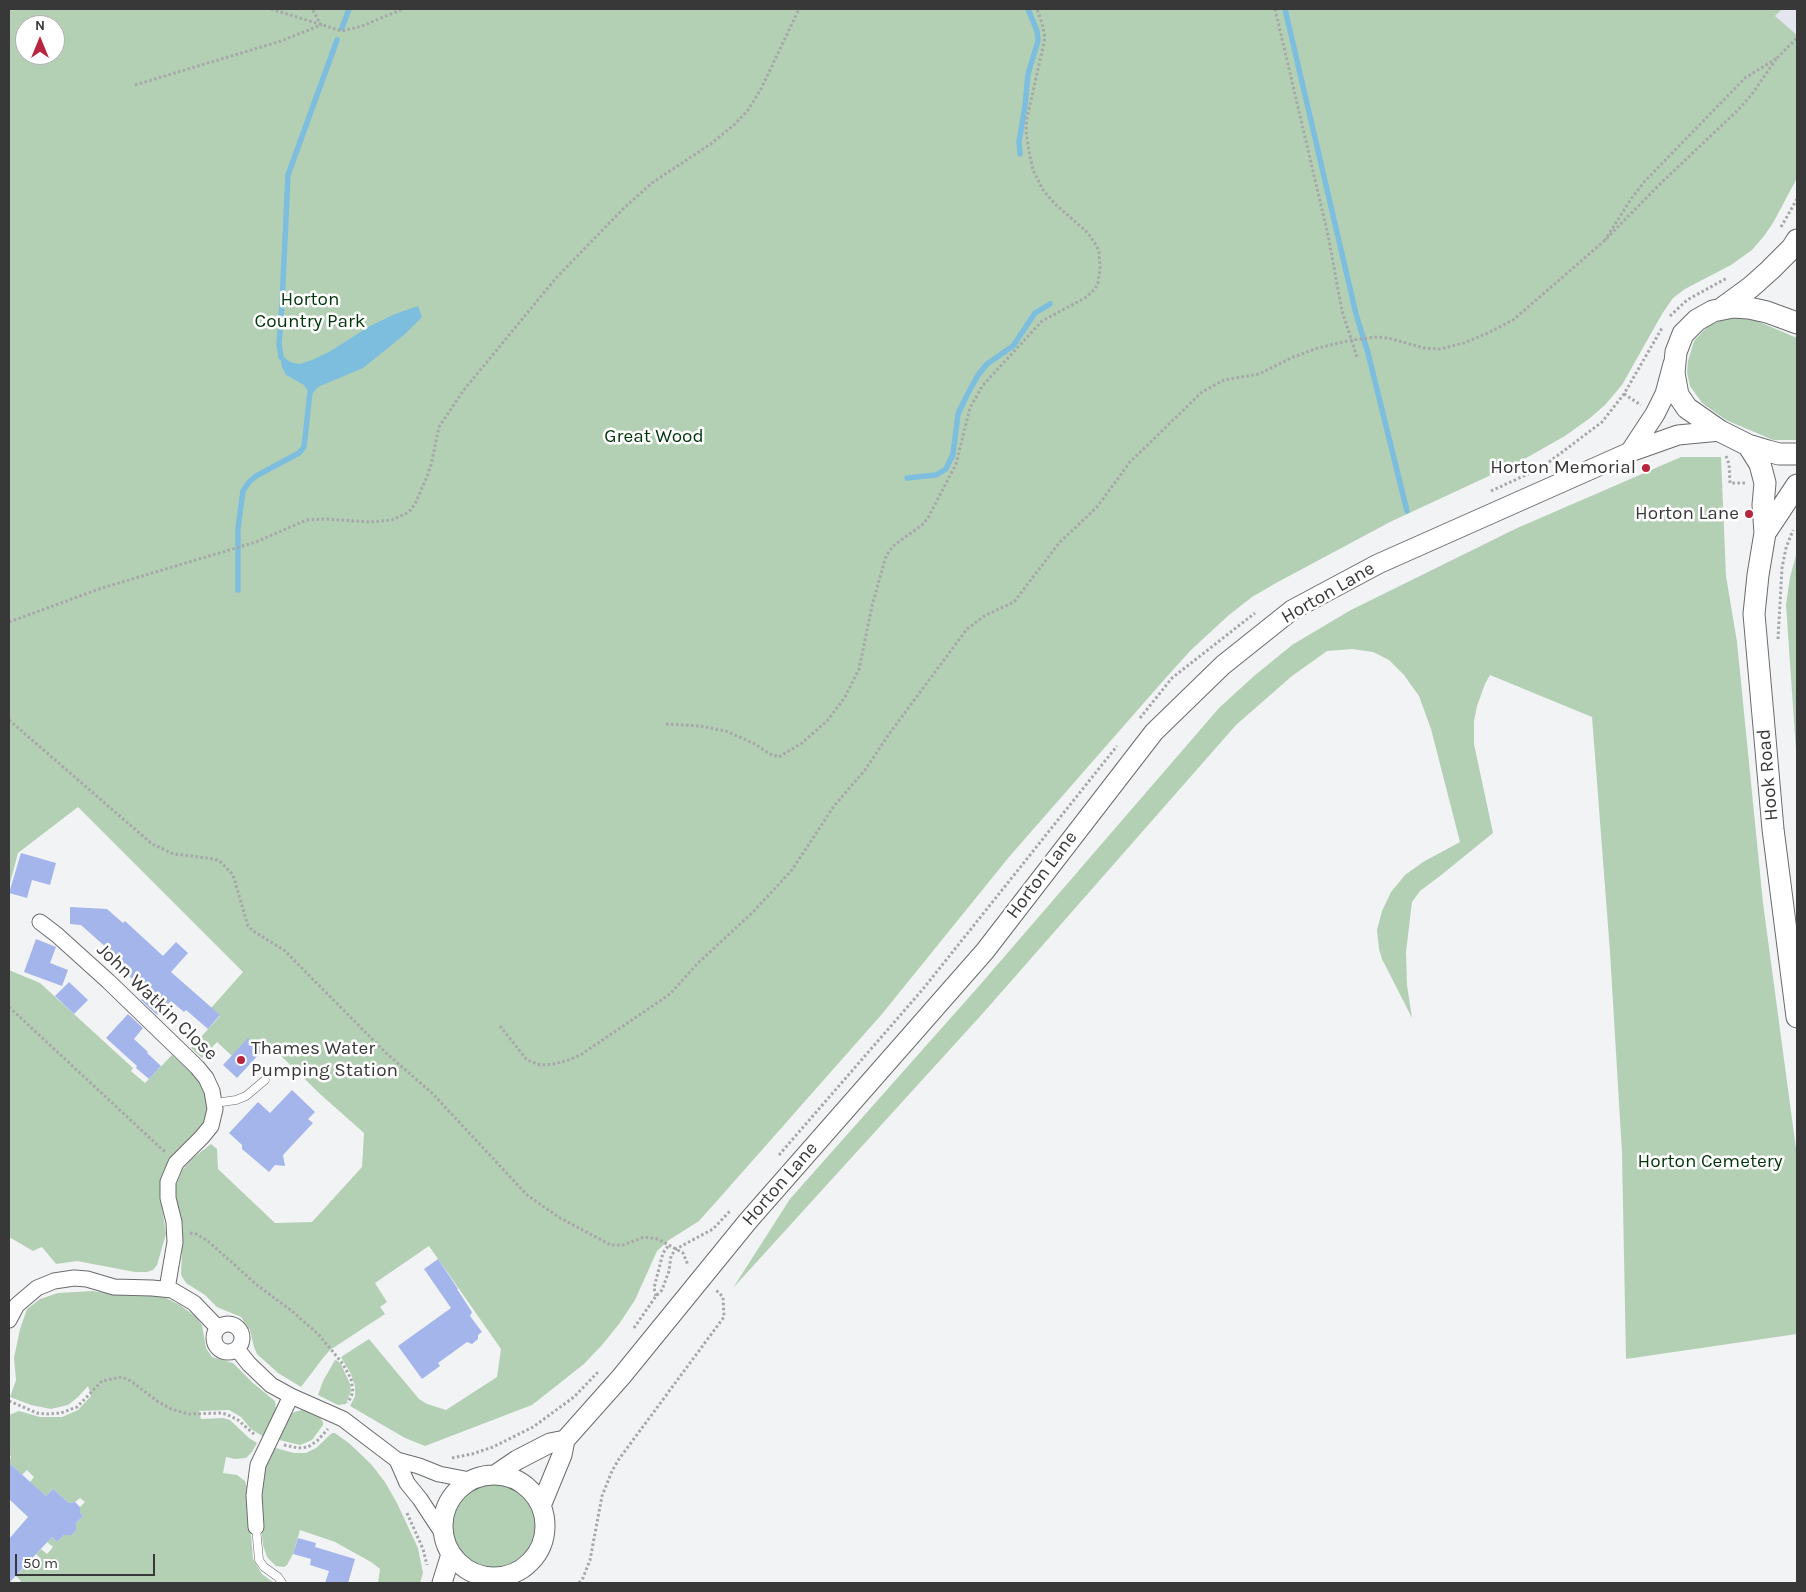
<!DOCTYPE html>
<html>
<head>
<meta charset="utf-8">
<style>
	body { margin:0 }
	#map { position:relative; width:1806px; height:1592px; overflow:hidden; background:#f2f3f5; font-family:Karla,sans-serif }
	canvas { display:block }
	.frame { position:absolute; inset:0; border:10px solid #383839; pointer-events:none }
	.north { position:absolute; left:15px; top:15px; width:50px; height:50px; box-sizing:border-box; background:#fff; border:1px solid #afafb0; border-radius:50%; rotate:0deg; font-size:14px; font-weight:700; line-height:20px; text-align:center; color:#383839 }
	.north::after { content:''; display:block; margin:auto; width:18px; height:22px; background:#b7253f; clip-path:polygon(50% 0,100% 100%,50% 72%,0 100%) }
	.scale { position:absolute; left:15px; top:1554px; width:140px; height:22px; box-sizing:border-box; border:2px solid #383839; border-top:0; padding-left:6px; font-size:15px; line-height:18px; white-space:nowrap; color:#383839; -webkit-text-stroke:4px #fff; paint-order:stroke }
</style>
</head>
<body>
<div id="map">
<canvas width="1806" height="1592"></canvas>
<div class="frame"></div>
<div class="north">N</div>
<div class="scale">50 m</div>
</div>
<script>
const c = document.querySelector('canvas').getContext('2d');
c.lineJoin = 'round';
function paint(path, color) {
  c.fillStyle = color;
  c.fill(path, 'evenodd');
}
function poly(rows) {
  const path = new Path2D();
  for (const r of rows) {
    if (r.length === 3) {
      path.moveTo(r[0] + r[2], r[1]);
      path.arc(r[0], r[1], r[2], 0, 2 * Math.PI);
      continue;
    }
    path.moveTo(r[0], r[1]);
    for (let i = 2; i < r.length; i += 2) path.lineTo(r[i], r[i + 1]);
  }
  return path;
}
function trace(path, color, width, dash) {
  c.strokeStyle = color;
  c.lineWidth = width;
  c.lineCap = dash ? 'butt' : 'round';
  c.setLineDash(dash || []);
  c.stroke(path);
}
function label(font, color, halo, rows, align = 'center') {
  c.font = font + ' Karla,sans-serif';
  c.lineWidth = 5;
  c.setLineDash([]);
  c.textBaseline = 'middle';
  c.strokeStyle = halo;
  c.fillStyle = color;
  for (const [text, x, y, turn = 0] of rows) {
    c.save();
    c.translate(x, y);
    c.rotate((+turn || 0) * Math.PI / 180);
    c.textAlign = isNaN(turn) ? turn : align;
    if (halo) c.strokeText(text, 0, 0);
    c.fillText(text, 0, 0);
    c.restore();
  }
}
paint(poly([
	[1782,9,1797,9,1797,35,1775,16]
]), '#e4e6ef');
paint(poly([
	[9,9,1782,9,1775,16,1797,35,1797,178,1773,223,1764,236,1752,250,1731,265,1685,289,1673,298,1662,314,1622,385,1605,405,1590,418,1565,436,1519,462,1390,522,1276,583,1252,597,1229,615,1191,650,1163,681,1009,857,882,1014,716,1202,699,1221,669,1240,657,1251,635,1300,619,1324,602,1345,584,1364,532,1405,425,1446,405,1438,350,1406,355,1396,355,1386,351,1374,341,1357,369,1339,419,1399,427,1404,446,1410,497,1377,501,1349,429,1246,375,1283,387,1302,380,1307,385,1314,330,1350,323,1358,301,1387,278,1373,257,1354,254,1347,250,1330,241,1317,217,1307,205,1295,186,1283,181,1275,183,1227,175,1202,174,1190,182,1170,193,1158,211,1144,217,1149,218,1169,275,1223,312,1222,362,1167,364,1133,320,1094,276,1051,262,1051,248,1039,232,1056,217,1042,202,1058,191,1048,220,1016,211,1008,243,972,78,807,18,853,9,887],
	[25,25,55,25,55,55,25,55],
	[1738,317,1750,318,1797,338,1797,440,1773,440,1726,420,1702,403,1690,386,1687,372,1688,361,1694,341,1708,326,1722,320],
	[1681,457,1721,457,1726,576,1737,642,1763,903,1797,1156,1797,1334,1626,1359,1622,1153,1610,952,1592,717,1490,675,1485,684,1477,706,1474,721,1474,744,1493,833,1440,876,1420,891,1412,902,1406,952,1407,985,1412,1018,1382,959,1379,949,1377,930,1382,911,1391,892,1405,875,1423,862,1460,842,1431,729,1419,696,1404,675,1389,660,1373,652,1352,649,1327,651,1292,676,1236,725,984,1012,733,1288,790,1199,979,986,1219,708,1254,676,1292,645,1349,611,1515,529],
	[1797,552,1797,764,1786,605,1790,577],
	[9,970,40,983,133,1068,131,1071,145,1083,172,1055,201,1082,207,1096,208,1112,205,1120,194,1135,170,1159,163,1176,160,1194,166,1234,157,1265,153,1270,147,1272,135,1272,77,1261,56,1264,42,1247,33,1251,9,1237],
	[92,1291,120,1295,159,1296,166,1298,180,1305,196,1317,202,1325,206,1348,212,1357,233,1363,253,1383,275,1401,276,1410,264,1437,251,1429,241,1417,229,1410,199,1411,201,1419,223,1418,230,1420,249,1438,257,1443,252,1452,246,1458,235,1459,226,1457,223,1473,237,1475,245,1481,247,1487,253,1559,262,1574,274,1583,19,1583,21,1581,16,1576,30,1561,35,1566,41,1559,36,1554,41,1549,47,1554,53,1547,47,1542,52,1537,57,1542,64,1535,72,1535,76,1530,76,1523,83,1516,80,1512,80,1507,85,1502,80,1498,75,1502,69,1503,53,1489,46,1496,30,1482,34,1477,27,1470,22,1475,9,1463,11,1457,9,1454,9,1415,19,1411,40,1417,62,1417,78,1410,91,1396,88,1386,78,1397,68,1405,51,1409,31,1405,10,1397,16,1380,14,1358,20,1329,27,1309,40,1299,58,1293],
	[335,1360,338,1361,341,1364,350,1384,351,1391,346,1404,338,1405,318,1395,323,1381],
	[302,1410,320,1418,323,1422,323,1425,312,1440,300,1445,275,1439,287,1416,291,1413],
	[332,1433,335,1433,350,1444,371,1464,385,1482,397,1503,418,1548,423,1573,420,1583,378,1583,380,1569,371,1562,335,1542,300,1530,293,1554,287,1565,284,1567,276,1566,267,1557,263,1545,259,1507,263,1470,272,1447,294,1453,306,1453,316,1448],
	[493,1526,43]
]), '#b4d0b4');
paint(poly([
	[418,306,422,317,404,335,363,368,318,387,308,399,308,391,304,385,286,375,282,367,279,352,287,360,293,363,300,364,312,360,329,352,370,326,395,314]
]), '#7dbede');
trace(poly([
	[1285,9,1356,314,1368,353,1407,511],
	[342,28,349,9],
	[1020,154,1019,142,1025,106,1028,74,1038,41,1037,31,1028,9],
	[281,357,279,344,282,304,288,175,337,40],
	[907,478,936,475,946,469,953,454,958,414,967,395,978,375,987,364,1013,346,1035,313,1050,304],
	[238,590,238,528,243,491,249,482,256,476,299,453,304,447,310,392]
]), '#7dbede', 5.5);
paint(poly([
	[21,853,56,863,50,885,32,880,27,898,9,893],
	[70,907,107,909,123,923,125,921,163,956,176,942,188,953,171,972,220,1015,208,1029,186,1010,184,1012,171,1001,158,1015,156,1014,141,1000,147,993,127,974,131,971,118,958,81,925,70,924],
	[36,939,56,947,50,963,68,970,62,986,24,972],
	[69,982,88,1000,74,1014,55,996],
	[128,1014,143,1028,134,1039,148,1052,147,1053,161,1066,149,1079,136,1068,137,1066,106,1038],
	[248,1038,262,1051,237,1078,223,1065],
	[292,1090,315,1112,308,1119,313,1123,283,1155,285,1166,275,1165,269,1172,242,1149,242,1145,229,1133,258,1102,270,1113],
	[438,1259,458,1289,457,1289,472,1312,470,1316,482,1332,478,1335,478,1339,472,1344,467,1342,438,1363,440,1366,422,1379,398,1346,451,1308,424,1269],
	[9,1463,46,1496,53,1489,69,1503,75,1502,80,1507,80,1512,83,1516,76,1523,76,1530,72,1535,64,1535,57,1542,52,1537,9,1583,9,1539,28,1517,9,1499],
	[298,1538,316,1543,312,1558,315,1547,355,1559,348,1583,325,1583,329,1571,310,1565,311,1559,293,1554]
]), '#a4b5ec');
const service = poly([
	[215,1103,236,1100,246,1096,265,1080],
	[256,1527,259,1560,264,1567,278,1577,282,1583]
]);
const minor = poly([
	[40,922,57,935,108,981,197,1067,206,1078,212,1091,215,1109,211,1126,202,1137,176,1163,168,1182,168,1198,174,1222,175,1242,167,1289],
	[9,1320,17,1305,37,1288,54,1281,74,1278,87,1279,114,1287,152,1288,172,1290,194,1303,218,1328],
	[228,1338,14],
	[237,1349,249,1364,271,1385,291,1396,343,1419,397,1460,419,1466,439,1474,470,1480],
	[397,1460,407,1483,420,1499,443,1534],
	[256,1527,254,1495,258,1465,291,1396]
]);
const tertiary = poly([
	[1630,452,1655,414,1665,394,1673,364],
	[495,1475,517,1460,550,1443,565,1440],
	[494,1526,51],
	[541,1506,562,1455,565,1440,621,1377,748,1221,985,951,1154,732,1223,665,1292,610,1378,564,1630,452,1678,435,1720,431],
	[442,1583,451,1554]
]);
const secondary = poly([
	[1721,309,1751,287,1770,270,1792,248,1797,240],
	[1797,323,1767,312,1749,308,1733,307,1713,311,1697,320,1683,334,1676,352,1674,373,1678,395,1687,408,1720,431,1748,445,1768,451,1779,454,1797,454],
	[1748,445,1760,464,1765,483,1763,505,1765,533,1758,575,1754,614,1773,829,1797,1017],
	[1765,533,1797,485]
]);
trace(service, '#6a6b6d', 9);
trace(minor, '#6a6b6d', 17);
trace(tertiary, '#6a6b6d', 21);
trace(secondary, '#6a6b6d', 23);
trace(poly([
	[271,9,342,31,362,26,403,9],
	[1275,9,1328,235,1342,311,1357,357],
	[1777,58,1797,38],
	[135,85,281,41,321,25,312,9],
	[1781,227,1797,199],
	[1670,316,1687,300,1727,278],
	[1624,394,1641,405],
	[1726,456,1729,464,1730,483,1746,483],
	[1491,491,1541,468,1602,422,1624,394,1662,328],
	[9,622,102,588,256,542,306,520,326,519,370,522,392,520,409,512,415,504,426,479,431,465,439,427,463,391,556,278,624,208,652,183,712,143,735,124,748,110,761,89,799,9],
	[1778,639,1782,568,1786,548,1793,530],
	[1140,718,1172,678,1255,613],
	[9,720,152,844,174,854,215,859,222,863,233,875,248,926,253,931,284,950,385,1052,433,1094,527,1195,560,1218,611,1245,623,1245,644,1237,658,1239,683,1253,688,1265],
	[666,724,700,726,726,731,755,744,770,754,779,757,802,743,827,721,845,697,859,669,872,606,886,556,893,546,922,525,928,518,956,464,970,408,983,385,1042,321,1085,298,1095,289,1098,283,1100,268,1099,252,1096,245,1088,233,1055,204,1043,190,1033,170,1029,151,1026,131,1027,118,1045,38,1042,23,1037,9],
	[9,1007,165,1152],
	[500,1026,527,1060,540,1065,554,1064,569,1060,582,1054,670,994,697,964,752,913,792,870,834,806,865,770,889,734,967,629,984,616,1014,602,1059,543,1097,507,1130,462,1202,392,1224,380,1259,374,1293,357,1318,348,1351,340,1377,337,1388,338,1424,348,1440,349,1464,343,1488,333,1513,320,1595,249,1605,240,1661,183,1738,110,1752,94,1777,58,1745,78,1645,181,1631,199,1605,240],
	[779,1155,923,989,1117,746],
	[190,1233,196,1234,208,1241,257,1285,292,1311,319,1335,343,1364,351,1379,353,1392,348,1403],
	[656,1296,654,1288,663,1253,669,1245],
	[634,1328,656,1296,662,1290,669,1271,671,1256,676,1249,713,1229,730,1211],
	[9,1401,37,1413,48,1414,61,1413,77,1407,102,1381,122,1377,131,1381,157,1401,171,1409,189,1414,222,1413,228,1415,238,1420,255,1435],
	[284,1445,298,1448,308,1447,317,1441,328,1429],
	[452,1458,472,1454,493,1447,533,1427,574,1397,599,1371],
	[407,1513,423,1549,427,1565],
	[579,1583,583,1578,590,1560,602,1496,612,1471,619,1459,724,1317,723,1297,715,1289]
]), '#a6a7a9', 3, [2.5, 2.5]);
trace(service, '#fff', 8);
trace(minor, '#fff', 15);
trace(tertiary, '#fff', 19);
trace(secondary, '#fff', 21);
for (const [x, y, r, color] of [
	[1646,468,5,"#b7253f"],
	[1749,514,5,"#b7253f"],
	[241,1060,5,"#b7253f"]
]) {
  const dot = new Path2D();
  dot.arc(x, y, r, 0, 2 * Math.PI);
  c.fillStyle = color;
  c.fill(dot);
  trace(dot, '#fff', 2);
}
label('19px', '#023509', '#fff', [
	["Horton",310,300],
	["Country Park",310,322],
	["Great Wood",654,437],
	["Horton Cemetery",1710,1162]
]);
label('19px', '#383839', '#fff', [
	["Horton Memorial",1636,468],
	["Horton Lane",1739,514],
	["Thames Water",251,1049,"left"],
	["Pumping Station",251,1071,"left"]
], 'right');
label('19px', '#383839', '#fff', [
	["Horton Lane",1328,593,-30],
	["Hook Road",1768,775,-95],
	["Horton Lane",1042,875,-53],
	["John Watkin Close",157,1002,44],
	["Horton Lane",780,1184,-49]
]);
</script>
</body>
</html>
